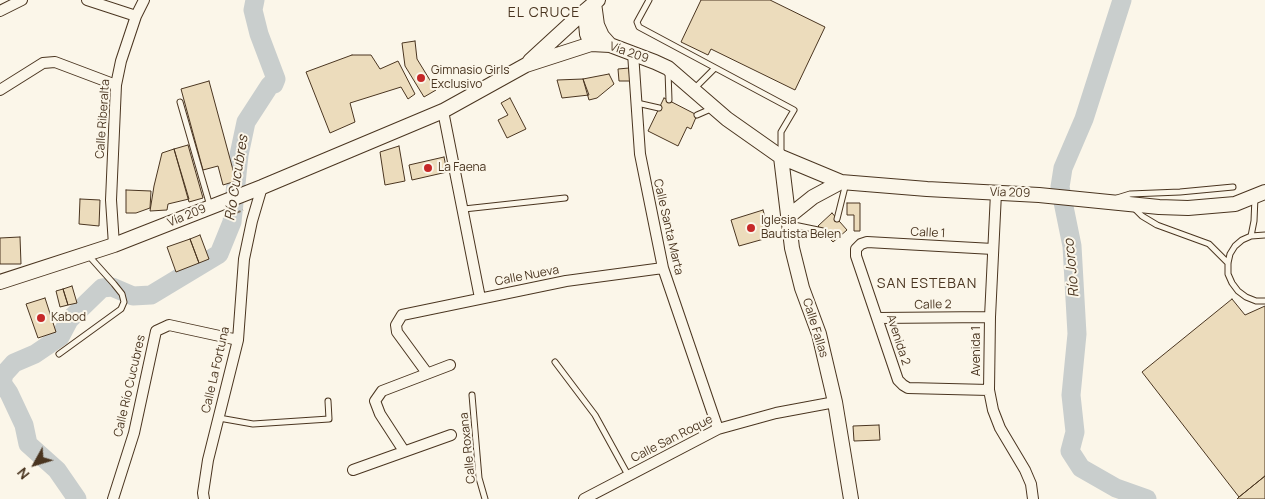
<!DOCTYPE html>
<html>
<head>
<meta charset="utf-8">
<style>
	body { margin:0 }
	#map { position:relative; width:1265px; height:499px; overflow:hidden; background:#fbf6e9; font-family:Manrope,sans-serif }
	canvas { display:block }
	.north { position:absolute; left:10px; top:439px; width:50px; height:50px; -webkit-text-stroke:4px #fbf6e9; paint-order:stroke; rotate:231deg; font-size:14px; font-weight:700; line-height:20px; text-align:center; color:#4a3520 }
	.north::after { content:''; display:block; margin:auto; width:18px; height:22px; background:#4a3520; clip-path:polygon(50% 0,100% 100%,50% 72%,0 100%) }
</style>
</head>
<body>
<div id="map">
<canvas width="1265" height="499"></canvas>
<div class="north">N</div>
</div>
<script>
const c = document.querySelector('canvas').getContext('2d');
c.lineJoin = 'round';
function poly(rows) {
  const path = new Path2D();
  for (const r of rows) {
    path.moveTo(r[0], r[1]);
    for (let i = 2; i < r.length; i += 2) path.lineTo(r[i], r[i + 1]);
  }
  return path;
}
function trace(path, color, width, dash) {
  c.strokeStyle = color;
  c.lineWidth = width;
  c.lineCap = dash ? 'butt' : 'round';
  c.setLineDash(dash || []);
  c.stroke(path);
}
function paint(path, color) {
  c.fillStyle = color;
  c.fill(path, 'evenodd');
}
function label(font, color, halo, rows, align = 'center') {
  c.font = font + ' Manrope,sans-serif';
  c.lineWidth = 4;
  c.setLineDash([]);
  c.textBaseline = 'middle';
  c.strokeStyle = halo;
  c.fillStyle = color;
  for (const [text, x, y, turn = 0] of rows) {
    c.save();
    c.translate(x, y);
    c.rotate((+turn || 0) * Math.PI / 180);
    c.textAlign = isNaN(turn) ? turn : align;
    if (halo) c.strokeText(text, 0, 0);
    c.fillText(text, 0, 0);
    c.restore();
  }
}
trace(poly([
	[1122,0,1084,119,1063,168,1060,187,1072,246,1077,334,1071,395,1075,432,1070,451,1081,468,1116,488,1147,499],
	[77,499,57,470,28,444,24,425,9,393,2,383,4,374,14,363,35,354,60,337,69,320,102,288,112,287,133,296,151,295,219,254,232,222,239,155,246,122,270,85,274,84,276,79,259,34,253,10,255,0]
]), '#c9cecd', 19);
const building = poly([
	[701,0,770,0,825,27,795,90,711,49,708,55,681,42,701,0],
	[415,41,417,59,436,90,424,97,405,66,402,43,415,41],
	[352,55,371,55,380,69,398,61,415,94,408,99,401,87,350,103,355,122,330,133,306,72,352,55],
	[629,68,630,81,619,81,618,69,629,68],
	[609,74,614,84,597,98,589,100,583,79,609,74],
	[583,79,589,95,562,98,557,80,583,79],
	[209,81,236,181,223,185,218,166,203,170,181,89,209,81],
	[510,98,526,129,507,138,498,120,508,115,501,103,510,98],
	[664,98,697,115,691,129,687,127,678,146,648,131,664,98],
	[188,145,203,198,189,202,174,149,188,145],
	[399,146,405,181,385,185,380,152,399,146],
	[174,149,189,199,168,204,167,210,150,211,154,186,162,153,174,149],
	[444,157,447,172,412,180,409,165,444,157],
	[126,190,151,191,150,208,136,213,126,213,126,190],
	[80,199,100,200,99,226,79,224,80,199],
	[847,203,860,203,860,231,854,231,854,215,847,215,847,203],
	[763,210,771,237,739,246,731,220,763,210],
	[832,213,847,230,833,242,818,226,832,213],
	[200,235,209,259,199,263,190,239,200,235],
	[20,237,21,264,0,264,0,238,20,237],
	[190,239,199,263,176,272,167,247,190,239],
	[72,286,77,303,68,305,63,289,72,286],
	[63,289,68,305,60,307,56,291,63,289],
	[45,298,56,332,38,338,26,304,45,298],
	[1232,299,1245,315,1265,306,1265,476,1239,497,1142,372,1232,299],
	[879,425,880,440,854,441,853,426,879,425],
	[1265,476,1265,499,1237,499,1239,497,1265,476]
]);
paint(building, '#ecdcbc');
trace(building, '#4a3520', 1);
const lane = poly([
	[649,0,637,22,639,27,794,110,781,132,781,154],
	[668,71,669,100],
	[694,89,715,68],
	[180,102,210,206],
	[637,103,659,108],
	[697,115,713,108],
	[1117,198,1130,194,1180,192,1233,187],
	[1133,207,1142,216,1157,225,1209,244,1228,263],
	[464,209,565,198],
	[837,219,846,183],
	[789,224,823,231],
	[1265,235,1251,236,1242,240,1235,246,1230,254,1228,263,1228,274,1232,283,1238,291,1246,297,1256,301,1265,301],
	[1251,236,1254,221,1255,197],
	[59,354,121,309,124,302,122,294,114,284,89,256],
	[555,362,595,415,628,475],
	[472,395,479,478,485,499],
	[219,418,253,424,329,419,328,401]
]);
const street = poly([
	[87,0,136,16],
	[0,11,22,0],
	[633,53,640,154,663,268,718,429],
	[0,90,43,63,55,62,116,85],
	[443,111,480,298],
	[996,193,990,317,989,390,993,410,1000,428,1025,470,1031,484,1033,499],
	[114,245,111,200,116,85,121,61,136,16,144,0],
	[878,318,990,317],
	[427,373,397,332,396,325,402,315,566,281,663,268],
	[989,390,908,388,903,385,898,380,856,256,856,249,861,244,867,242,993,249],
	[404,451,380,414,375,401,382,391,450,365],
	[353,470,451,435],
	[113,499,134,433,156,331,169,325,238,340],
	[204,499,203,493,208,460,238,340,244,259,252,221,262,187],
	[584,499,718,429,776,413,835,402]
]);
const secondary = poly([
	[594,3,597,25,602,36,610,45],
	[591,44,587,34,586,23,593,6],
	[530,61,579,16,598,0],
	[781,157,792,248,802,288,819,334,835,402,851,499],
	[788,217,813,197,841,182],
	[0,282,114,245,262,187,443,111,526,65,591,44,610,45,655,62,668,68,727,119,781,157,841,182,927,189,1039,195,1159,207,1188,208,1235,204,1265,192]
]);
trace(lane, '#4a3520', 7);
trace(street, '#4a3520', 12);
trace(secondary, '#4a3520', 16);
trace(poly([
	[225,216,227,217,243,210]
]), '#7f6f5c', 2, [4, 2.5]);
trace(lane, '#fbf6e9', 5);
trace(street, '#fbf6e9', 10);
trace(secondary, '#fbf6e9', 14);
for (const [x, y, r, color] of [
	[421,78,5,"#c62828"],
	[428,168,5,"#c62828"],
	[751,228,5,"#c62828"],
	[41,318,5,"#c62828"]
]) {
  const dot = new Path2D();
  dot.arc(x, y, r, 0, 2 * Math.PI);
  c.fillStyle = color;
  c.fill(dot);
  trace(dot, '#fbf6e9', 2);
}
label('12px', '#4a3520', '#fbf6e9', [
	["Vía 209",629,53,19],
	["Calle Riberalta",103,119,-86],
	["Vía 209",1010,193,2],
	["Vía 209",187,216,-22],
	["Calle Santa Marta",668,227,77],
	["Calle 1",928,233,3],
	["Calle Nueva",527,276,-11],
	["Calle 2",933,305,-1],
	["Calle Fallas",815,328,73],
	["Avenida 2",898,340,72],
	["Avenida 1",977,351,-90],
	["Calle La Fortuna",216,370,-77],
	["Calle Río Cucubres",130,386,-77],
	["Calle San Roque",672,439,-27],
	["Calle Roxana",468,448,-96]
]);
label('12px', '#4a3520', '#fbf6e9', [
	["Gimnasio Girls",431,71],
	["Exclusivo",431,85],
	["La Faena",438,168],
	["Iglesia",761,221],
	["Bautista Belen",761,235],
	["Kabod",51,318]
], 'left');
c.letterSpacing = '1px';
label('14px', '#4a3520', '#fbf6e9', [
	["EL CRUCE",544,13],
	["SAN ESTEBAN",927,284]
]);
c.letterSpacing = '0px';
label('italic 14px', '#4a3520', '#fbf6e9', [
	["Río Cucubres",237,178,-81],
	["Río Jorco",1072,268,-95]
]);
</script>
</body>
</html>
